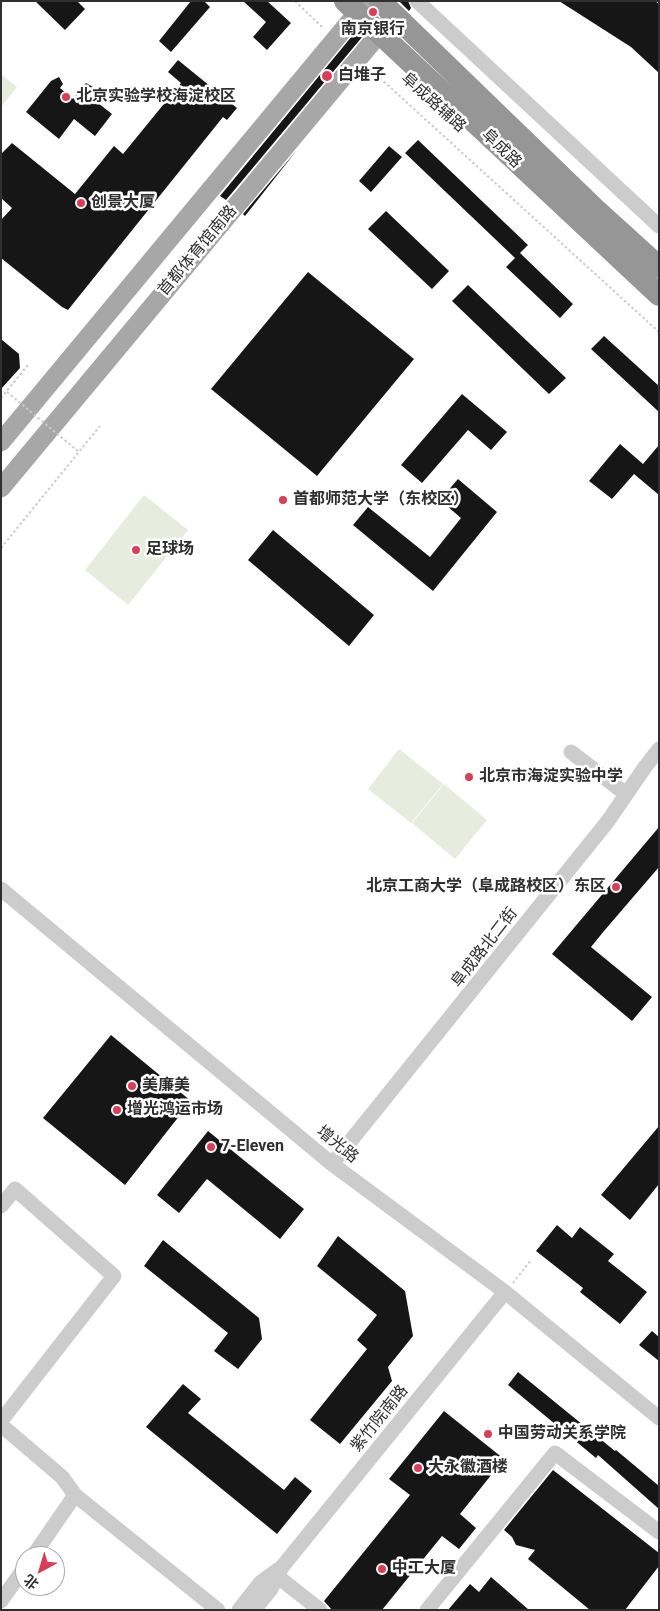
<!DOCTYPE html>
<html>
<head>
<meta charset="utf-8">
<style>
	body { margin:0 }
	#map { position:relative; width:660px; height:1611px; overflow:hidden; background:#fff; font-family:Roboto,"Noto Sans SC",sans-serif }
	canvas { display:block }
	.frame { position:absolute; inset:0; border:2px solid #2f2f2f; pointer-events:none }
	.north { position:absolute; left:15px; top:1546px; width:50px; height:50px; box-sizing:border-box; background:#fff; border:1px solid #acacac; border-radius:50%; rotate:219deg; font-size:14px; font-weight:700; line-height:20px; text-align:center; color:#2f2f2f }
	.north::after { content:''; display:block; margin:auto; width:18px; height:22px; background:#dc3c58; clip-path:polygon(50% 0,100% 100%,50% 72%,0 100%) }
</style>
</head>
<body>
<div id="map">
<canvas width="660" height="1611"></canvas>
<div class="frame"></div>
<div class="north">北</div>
</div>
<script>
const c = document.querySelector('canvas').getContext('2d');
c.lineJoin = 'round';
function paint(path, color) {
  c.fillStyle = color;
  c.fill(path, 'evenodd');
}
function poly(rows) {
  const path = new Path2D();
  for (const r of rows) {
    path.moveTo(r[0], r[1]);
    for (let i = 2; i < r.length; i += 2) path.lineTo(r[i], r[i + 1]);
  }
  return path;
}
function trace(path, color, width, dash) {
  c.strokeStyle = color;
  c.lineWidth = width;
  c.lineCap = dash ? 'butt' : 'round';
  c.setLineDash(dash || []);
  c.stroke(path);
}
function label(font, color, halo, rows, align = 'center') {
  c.font = font + ' Roboto,"Noto Sans SC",sans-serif';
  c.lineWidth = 5;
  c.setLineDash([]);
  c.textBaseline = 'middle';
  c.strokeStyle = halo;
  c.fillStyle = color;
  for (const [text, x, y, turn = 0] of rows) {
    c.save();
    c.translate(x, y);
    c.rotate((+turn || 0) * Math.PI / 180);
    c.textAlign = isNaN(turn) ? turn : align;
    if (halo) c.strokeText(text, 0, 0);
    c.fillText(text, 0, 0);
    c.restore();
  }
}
paint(poly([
	[1,74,17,87,1,107],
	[144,495,188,530,128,605,85,570],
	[399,749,443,784,411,823,368,789],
	[444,784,487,820,455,859,412,823]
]), '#e7ecde');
paint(poly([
	[35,1,77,1,85,9,65,30],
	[191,1,204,1,210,7,171,52,159,41],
	[243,1,267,1,291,23,267,50,253,37,266,22],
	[399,1,408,1,411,8,409,11],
	[559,1,655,1,659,4,659,73,631,47],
	[357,30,363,36,226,200,220,196],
	[178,60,237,108,227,120,223,117,68,310,62,307,1,258,1,220,12,208,1,198,1,154,12,143,75,194,114,146,123,154,181,83,168,72],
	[59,77,63,84,60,88,73,99,86,83,93,87,89,96,112,114,95,136,74,119,59,139,26,112,51,81],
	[418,140,528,245,520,253,573,304,560,318,506,267,515,258,405,153],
	[389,146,402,157,371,192,359,181],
	[297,150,245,216,243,214],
	[386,211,449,271,432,289,368,229],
	[308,272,414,359,317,476,211,389],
	[468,285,566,378,549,394,452,301],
	[604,336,659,386,659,412,591,349],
	[1,339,19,354,20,368,1,389],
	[462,394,507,432,491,450,468,430,422,483,401,465],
	[620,444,643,464,659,445,659,495,634,474,612,499,589,481],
	[458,479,497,512,433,591,353,525,368,507,430,557,461,518,440,500],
	[273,530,374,615,349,646,248,560],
	[659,827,659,867,604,931,591,947,652,997,632,1021,552,954],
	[111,1035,191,1101,125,1185,43,1118],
	[659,1126,659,1184,630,1220,601,1195],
	[208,1131,304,1209,280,1239,207,1179,179,1213,157,1195],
	[557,1225,572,1238,580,1227,614,1254,608,1261,647,1292,620,1324,580,1292,583,1288,536,1251],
	[338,1236,405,1291,413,1336,388,1367,392,1381,340,1444,310,1420,367,1349,357,1340,377,1315,317,1266],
	[163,1240,259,1318,262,1339,238,1369,214,1351,228,1333,144,1266],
	[652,1331,659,1337,659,1361,639,1345],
	[518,1372,615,1451,616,1450,659,1486,659,1509,598,1455,596,1458,508,1385],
	[183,1384,201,1399,188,1413,284,1490,295,1477,312,1491,277,1534,146,1427],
	[444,1411,504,1459,460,1514,476,1528,459,1549,442,1536,382,1610,332,1610,324,1601,410,1495,389,1479],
	[553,1470,659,1553,659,1566,625,1610,590,1610,528,1559,535,1550,516,1545,512,1537,504,1530],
	[491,1577,529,1610,448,1610,470,1584,479,1592]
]), '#161616');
trace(poly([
	[295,1,324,29],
	[369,68,659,332],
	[1,398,28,365],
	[1,548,100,426],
	[513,1283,531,1260]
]), '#ccc', 2, [2.5, 2.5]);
trace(poly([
	[417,1,659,226],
	[571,752,626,794],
	[1,889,332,1164,505,1292,659,1418],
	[332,1164,608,821,645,767,659,749],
	[1,1206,15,1189,114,1276,1,1421],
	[1,1425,62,1477,75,1495,218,1610],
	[33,1556,75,1495],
	[277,1576,320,1610],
	[1,1601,25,1567],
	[239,1610,261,1582,279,1569],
	[254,1610,271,1589,282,1567,505,1292],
	[427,1610,555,1453,659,1532]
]), '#ccc', 15);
trace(poly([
	[1,442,367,1],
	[1,488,389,22]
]), '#a7a7a7', 19);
trace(poly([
	[345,1,659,295],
	[380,1,595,209,659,267]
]), '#969696', 22);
trace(poly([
	[7,392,79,452]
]), '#ccc', 2, [2.5, 2.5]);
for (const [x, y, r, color] of [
	[373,12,5,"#dc3c58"],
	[327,76,6,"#dc3c58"],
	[66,97,5,"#dc3c58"],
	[81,203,5,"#dc3c58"],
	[283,500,5,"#dc3c58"],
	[136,550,5,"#dc3c58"],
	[469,777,5,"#dc3c58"],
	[616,887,5,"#dc3c58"],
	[132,1086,5,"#dc3c58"],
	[117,1110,5,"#dc3c58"],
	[211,1147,5,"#dc3c58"],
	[488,1434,5,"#dc3c58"],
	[418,1468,5,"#dc3c58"],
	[382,1569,5,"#dc3c58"]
]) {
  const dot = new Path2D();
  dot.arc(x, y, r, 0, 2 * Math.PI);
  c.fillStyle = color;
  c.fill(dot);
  trace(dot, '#fff', 2);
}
label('bold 16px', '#2f2f2f', '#fff', [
	["南京银行",373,30,"center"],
	["白堆子",338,76],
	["北京实验学校海淀校区",76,97],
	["创景大厦",91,203],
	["首都师范大学（东校区）",293,500],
	["足球场",146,550],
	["北京市海淀实验中学",479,777],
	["北京工商大学（阜成路校区）东区",606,887,"right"],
	["美廉美",142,1086],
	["增光鸿运市场",127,1110],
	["7-Eleven",221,1147],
	["中国劳动关系学院",498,1434],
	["大永徽酒楼",428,1468],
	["中工大厦",392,1569]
], 'left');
label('16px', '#2f2f2f', '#fff', [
	["阜成路辅路",433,103,42],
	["阜成路",501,149,44],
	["首都体育馆南路",198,251,-50],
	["阜成路北二街",485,948,-52],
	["增光路",337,1145,39],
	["紫竹院南路",380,1419,-51]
]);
</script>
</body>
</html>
